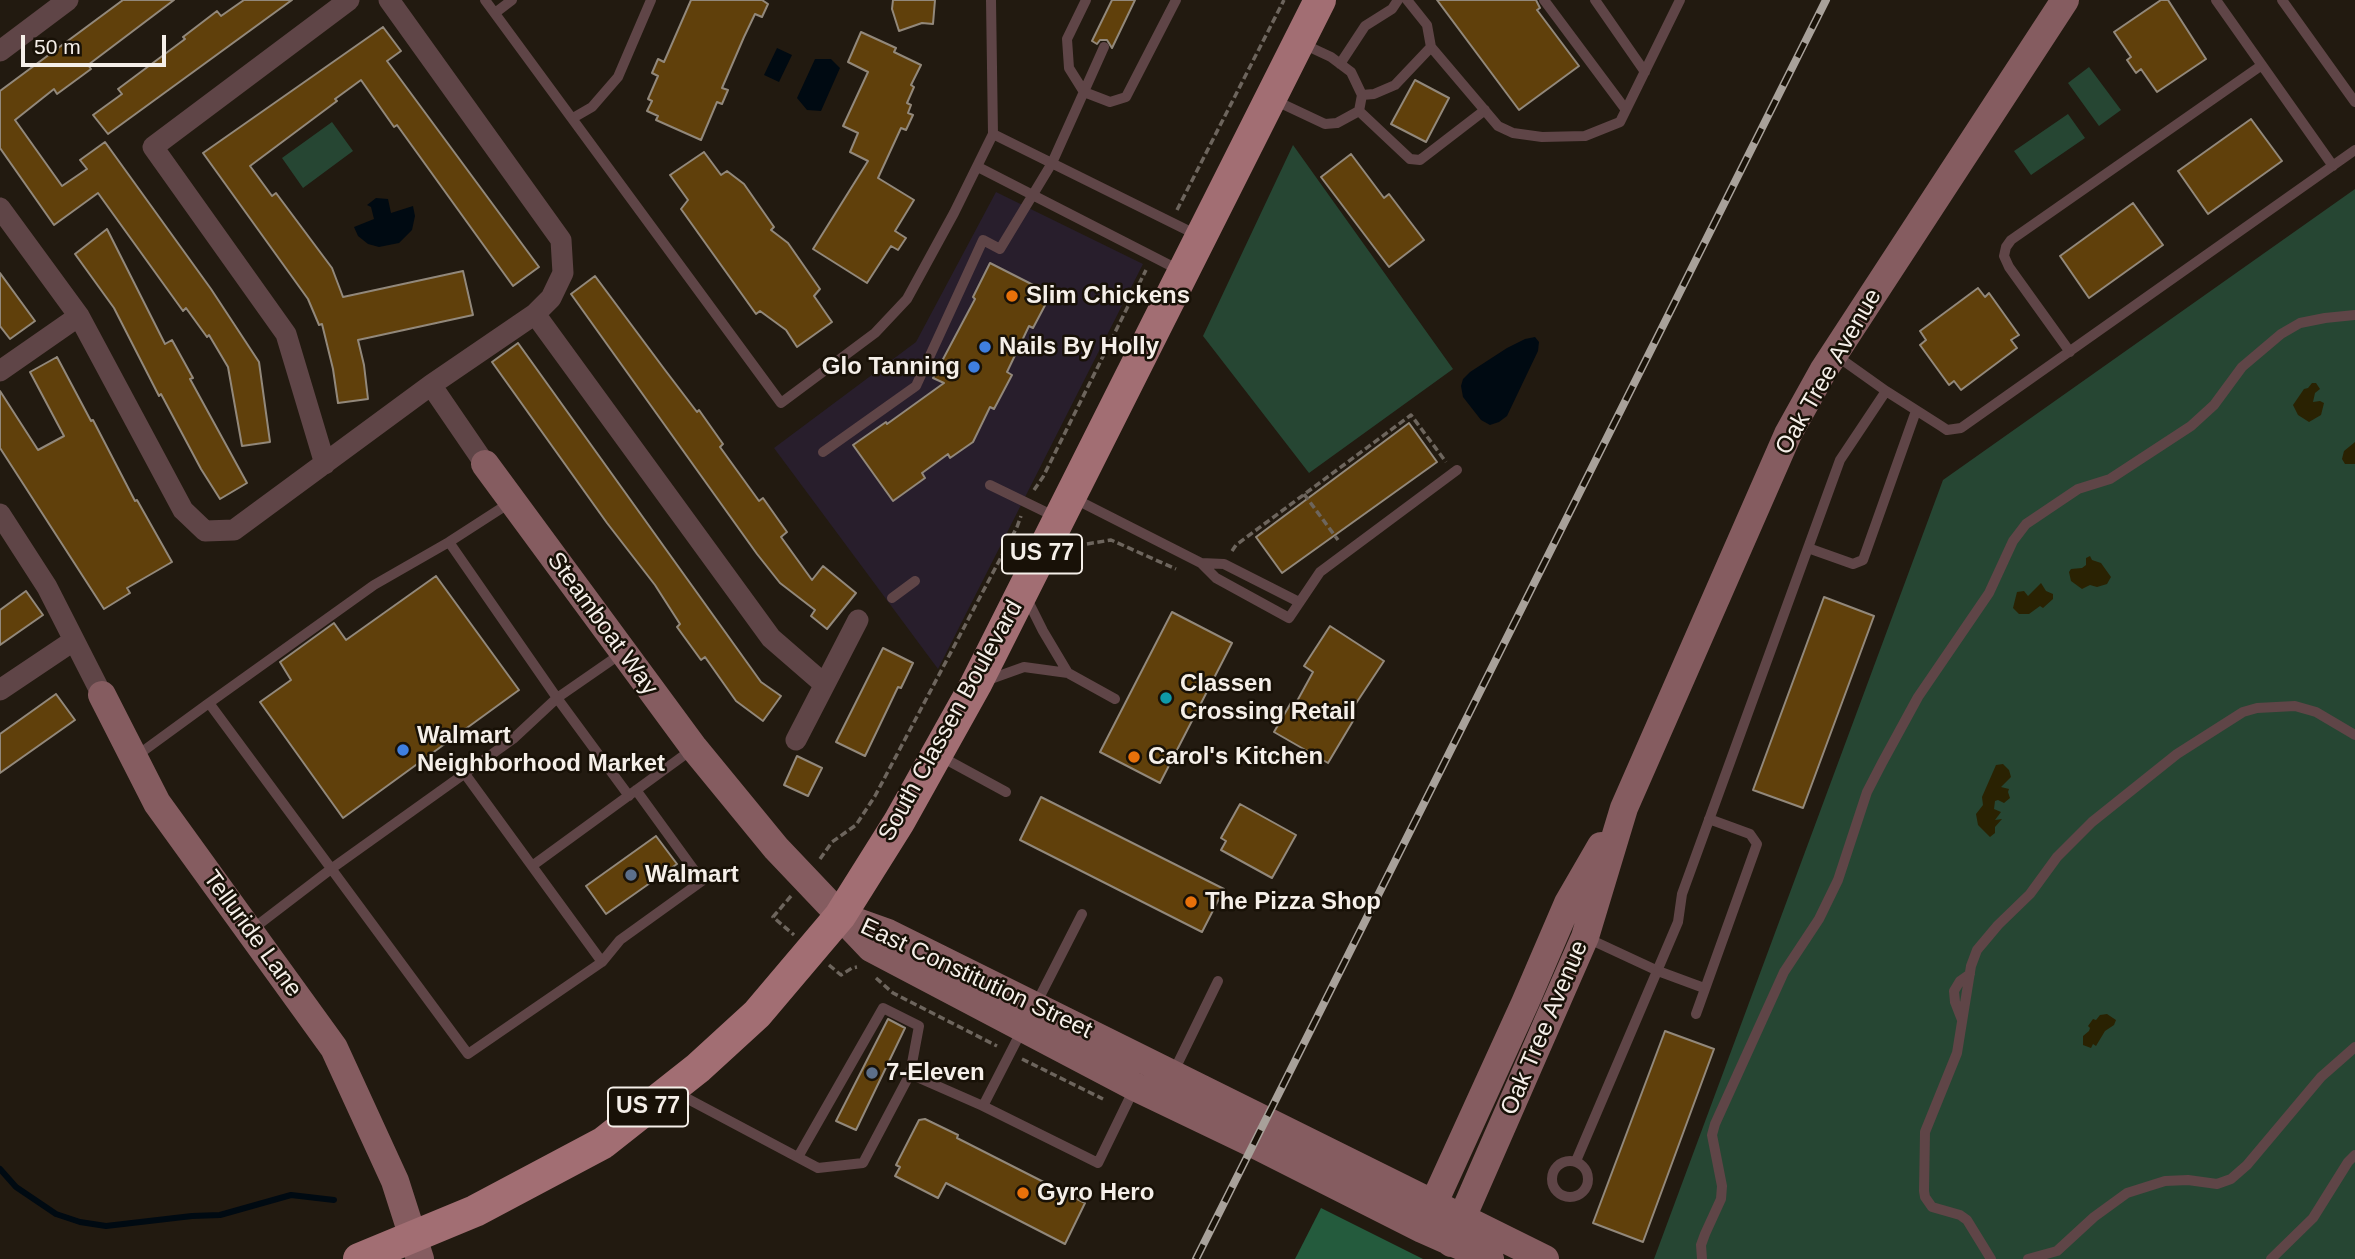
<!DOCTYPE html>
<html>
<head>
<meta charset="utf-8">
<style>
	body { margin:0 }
	#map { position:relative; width:2355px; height:1259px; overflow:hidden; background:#221a10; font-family:Arial,sans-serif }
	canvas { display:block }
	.scale { position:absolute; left:21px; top:35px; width:145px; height:32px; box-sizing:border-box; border:4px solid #f5efe9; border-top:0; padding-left:9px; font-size:21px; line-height:24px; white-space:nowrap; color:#f5efe9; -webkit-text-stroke:5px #181107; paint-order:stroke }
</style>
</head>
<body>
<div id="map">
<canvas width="2355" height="1259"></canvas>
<div class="scale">50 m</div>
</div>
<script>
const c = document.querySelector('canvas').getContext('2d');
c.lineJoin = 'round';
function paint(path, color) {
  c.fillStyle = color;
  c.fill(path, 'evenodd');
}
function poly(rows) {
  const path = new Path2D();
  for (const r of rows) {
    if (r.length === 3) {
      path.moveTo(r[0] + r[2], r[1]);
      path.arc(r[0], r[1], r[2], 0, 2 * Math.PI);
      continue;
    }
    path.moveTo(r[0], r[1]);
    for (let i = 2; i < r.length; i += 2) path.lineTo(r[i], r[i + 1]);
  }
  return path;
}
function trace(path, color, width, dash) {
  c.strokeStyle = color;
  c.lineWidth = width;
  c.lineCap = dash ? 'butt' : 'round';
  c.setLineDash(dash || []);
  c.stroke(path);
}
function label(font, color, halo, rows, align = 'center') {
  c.font = font + ' Arial,sans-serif';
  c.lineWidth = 5;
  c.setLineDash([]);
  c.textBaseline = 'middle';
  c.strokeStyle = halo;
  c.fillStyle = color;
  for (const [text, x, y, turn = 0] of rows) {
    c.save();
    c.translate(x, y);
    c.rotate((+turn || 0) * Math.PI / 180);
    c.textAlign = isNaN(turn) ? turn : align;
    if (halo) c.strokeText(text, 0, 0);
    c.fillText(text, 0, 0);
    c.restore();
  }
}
paint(poly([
	[996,192,1143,264,938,669,774,448,916,342]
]), '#281e2c');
paint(poly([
	[2089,67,2121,110,2099,126,2068,83],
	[2068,114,2085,138,2031,175,2014,151],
	[332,122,353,151,303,188,282,158],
	[1293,145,1453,369,1309,473,1203,336],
	[2355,189,2355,1259,1654,1259,1943,480]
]), '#264633');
paint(poly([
	[1321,1208,1423,1259,1295,1259]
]), '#245b3d');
paint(poly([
	[2312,383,2316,383,2320,389,2315,393,2313,402,2320,401,2324,403,2321,415,2309,422,2298,415,2293,405,2304,389,2308,388],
	[2355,442,2355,464,2345,464,2342,459,2344,451],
	[2090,556,2092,560,2101,563,2111,577,2107,584,2097,587,2090,585,2082,589,2071,581,2069,572,2071,569,2082,568,2086,565,2086,558],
	[2041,583,2046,591,2053,594,2053,599,2043,608,2040,606,2029,614,2019,614,2013,608,2017,592,2024,591,2028,596],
	[2003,764,2009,770,2011,777,2001,787,2009,789,2008,792,2010,798,2004,803,1998,800,1995,801,1994,809,2001,812,1995,820,2002,819,1995,827,1995,833,1990,837,1978,825,1976,814,1983,805,1982,797,1996,765],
	[2107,1014,2116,1020,2114,1025,2105,1031,2096,1046,2093,1044,2091,1048,2083,1045,2083,1036,2089,1031,2090,1028,2088,1026,2093,1019,2096,1020,2100,1015]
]), '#2a2202');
paint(poly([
	[777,48,792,55,779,82,764,75],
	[815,59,831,59,840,68,821,111,807,110,797,98],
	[376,198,388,199,391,213,413,206,415,216,412,230,399,243,379,247,368,244,358,236,354,227,374,219,371,207,367,205],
	[1535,337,1539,342,1538,351,1507,416,1499,422,1490,425,1481,420,1463,397,1461,386,1463,379,1470,372,1507,348,1525,339]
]), '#000a12');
trace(poly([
	[0,1169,16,1187,56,1214,80,1222,106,1226,192,1216,220,1215,291,1195,334,1200]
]), '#000a12', 6);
const building = poly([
	[123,0,174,0,88,65,91,69,57,94,54,89,15,120,62,186,87,169,80,160,105,142,211,289,259,362,270,442,242,446,228,367,209,335,207,337,186,308,183,311,98,193,54,225,0,148,0,91,123,0],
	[244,0,292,0,108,134,93,115,122,94,118,89,185,39,183,37,217,11,221,16,244,0],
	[691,0,762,0,768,4,762,17,755,14,744,37,722,88,728,90,722,104,717,102,701,140,656,120,658,116,647,111,652,101,648,99,658,76,652,73,658,59,664,62,691,0],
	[893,0,935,0,933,24,922,23,899,31,892,9,893,0],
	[1112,0,1135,0,1112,48,1107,40,1100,40,1097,44,1092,41,1112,0],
	[1437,0,1536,0,1540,8,1537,10,1579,66,1519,110,1437,0],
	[2161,0,2168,0,2206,59,2157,92,2141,69,2136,73,2127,60,2131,57,2114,32,2161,0],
	[383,27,401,51,387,61,539,267,513,286,397,125,394,127,361,80,335,99,337,101,250,166,272,196,276,193,332,268,343,297,463,271,473,315,358,340,364,365,368,399,338,403,333,369,322,324,319,325,308,299,203,153,383,27],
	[861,32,896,48,894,52,921,65,911,85,914,87,907,103,911,105,908,113,913,115,906,130,901,128,878,178,914,200,895,231,906,238,898,250,891,246,867,283,813,249,868,161,850,152,858,133,843,126,868,72,848,62,861,32],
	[1415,80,1449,98,1426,142,1391,124,1415,80],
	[2251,119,2282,161,2208,214,2178,171,2251,119],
	[704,152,721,175,727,171,744,184,774,227,771,230,788,243,820,289,814,296,832,322,797,347,786,330,760,311,756,314,681,209,688,200,670,175,704,152],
	[1351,154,1384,198,1389,194,1424,240,1389,267,1321,177,1351,154],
	[2133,203,2163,245,2089,298,2060,256,2133,203],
	[107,229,165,344,172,340,193,378,190,379,247,483,220,499,201,469,161,394,159,396,114,308,75,254,107,229],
	[990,263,1051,294,1033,328,1029,326,1007,372,1012,375,994,409,990,407,973,442,950,458,948,454,922,473,925,478,893,501,853,445,886,422,887,424,944,383,933,378,975,299,973,297,990,263],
	[0,273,35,321,10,339,0,326,0,273],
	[595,276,665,370,697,412,699,410,723,444,720,447,759,501,763,498,787,532,781,537,812,580,823,566,856,593,827,629,811,616,815,610,780,583,757,554,571,294,595,276],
	[1978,288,1985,297,1989,293,2019,335,2011,340,2017,348,1961,390,1954,381,1949,385,1920,345,1926,340,1920,331,1978,288],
	[518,343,761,682,781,696,763,721,736,701,705,657,701,660,677,627,680,624,655,585,607,523,492,362,518,343],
	[57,357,91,421,93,420,135,501,137,500,172,562,127,588,130,593,104,609,0,448,0,391,38,450,64,436,30,372,57,357],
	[1409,423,1437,462,1282,573,1256,537,1409,423],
	[436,576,519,690,343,818,260,702,291,680,280,662,334,623,346,640,436,576],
	[26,591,43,615,0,645,0,610,26,591],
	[1824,597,1874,616,1803,808,1753,790,1824,597],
	[1172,612,1232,643,1160,783,1100,752,1172,612],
	[1330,626,1384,661,1347,717,1353,721,1328,763,1274,732,1292,701,1296,703,1313,672,1304,666,1330,626],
	[883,648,913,663,901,688,898,687,865,756,836,742,883,648],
	[56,694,75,720,0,773,0,734,56,694],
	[797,756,822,768,808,796,784,785,797,756],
	[1041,797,1224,889,1202,932,1020,840,1041,797],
	[1240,804,1296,835,1272,878,1221,850,1226,841,1221,838,1240,804],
	[656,836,677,864,606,914,586,886,656,836],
	[888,1019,905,1028,856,1130,836,1121,888,1019],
	[1665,1031,1714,1049,1643,1242,1593,1223,1665,1031],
	[925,1119,958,1135,957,1138,1085,1203,1065,1244,946,1183,938,1198,895,1176,900,1167,896,1165,919,1120,925,1119]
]);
paint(building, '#60400b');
trace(building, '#92887b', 2);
trace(poly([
	[1177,210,1284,0],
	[1034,490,1043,477,1146,270],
	[1304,494,1338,540],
	[1087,544,1111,540,1176,569],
	[1232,551,1236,545,1411,415,1446,462],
	[820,859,832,842,856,825,875,796,1017,527,1021,516],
	[791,896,773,917,794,935],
	[829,965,841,975,852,968,857,967],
	[876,978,893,993,997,1046],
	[1022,1059,1103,1099]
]), '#6d655d', 3.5, [7, 3.5]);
trace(poly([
	[485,0,781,403,875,333,907,299,954,213,993,134,991,0],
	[1086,0,1067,39,1069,68,1084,92,1110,102,1126,97,1176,0],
	[1544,0,1626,110],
	[1595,0,1645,72],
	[2216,0,2333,166],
	[2282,0,2355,102],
	[495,13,512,0],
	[1431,47,1498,126,1513,133,1542,137,1585,136,1620,122,1680,0],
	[1340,64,1365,26,1392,9,1398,0],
	[1362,95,1374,94,1395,85,1431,47,1427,25,1407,0],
	[1274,100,1325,124,1337,123,1359,111,1362,95,1351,72,1331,57,1301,43],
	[1359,111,1410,159,1420,160,1485,110],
	[573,118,592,107,618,77,651,0],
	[993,134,1199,236],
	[978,167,1181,271],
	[2070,352,2009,267,2004,256,2006,247,2011,240,2262,65],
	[1834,354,1886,391],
	[823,452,916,386,983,240,1000,249,1052,163,1104,47],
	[990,485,1058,518],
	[1073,498,1201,563,1216,578,1289,618,1320,572,1457,470],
	[511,502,449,542,374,585,209,703,468,1054,602,962,532,866,694,748],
	[449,542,557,698,629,796],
	[1808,548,1853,564,1863,560,1916,411],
	[1201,563,1224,564,1299,602],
	[1025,595,1043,631,1068,673],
	[892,598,915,581],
	[985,681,1024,667,1068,673,1115,699],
	[938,755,1006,792],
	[135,757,209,703],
	[465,774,532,866],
	[250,931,331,869,513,739,557,698,622,653],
	[1587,938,1658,971,1704,988],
	[602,962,620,940,702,881,636,790],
	[1036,1004,1082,914],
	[1696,1014,1757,844,1750,834,1709,819],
	[1962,1020,1955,1002,1954,991,1960,981,1970,974],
	[1173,1073,1218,981],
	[673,1091,818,1168,863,1163,910,1074,983,1106,1098,1163,1135,1087],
	[983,1106,1022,1030],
	[798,1157,883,1008,919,1026,910,1074],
	[1570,1179,18],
	[1576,1161,1678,922,1682,894,1840,460,1886,391,1941,426,1947,430,1961,428,2355,150],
	[1702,1259,1701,1245,1705,1234,1721,1199,1722,1186,1712,1135,1715,1124,1784,972,1819,919,1838,880,1867,792,1882,763,1918,697,1989,593,2013,541,2026,524,2078,489,2110,479,2191,426,2214,405,2242,367,2281,334,2300,323,2325,318,2355,315],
	[1991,1259,1967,1220,1960,1215,1932,1207,1925,1197,1924,1191,1925,1132,1957,1053,1971,966,1977,950,1998,925,2030,894,2057,857,2092,822,2177,754,2243,712,2257,708,2295,706,2316,712,2355,735],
	[2028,1259,2057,1251,2094,1217,2127,1193,2165,1181,2188,1180,2217,1184,2231,1179,2247,1165,2321,1077,2355,1047],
	[2271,1259,2313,1218,2348,1162,2355,1155]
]), '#5f4547', 10);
trace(poly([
	[0,51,68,0],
	[0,208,79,316,183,510,205,531,234,530,431,385,535,314,551,298,563,273,561,240,389,0],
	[535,314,771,638,824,684],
	[0,371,79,316],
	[431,385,485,464],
	[325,464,286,334,153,147,349,0],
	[0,514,47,587,102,695],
	[0,690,73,641],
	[796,740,858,620]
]), '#5f4547', 21);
trace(poly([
	[485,464,694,748,776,848,871,948,1135,1087,1254,1144,1422,1229,1490,1259],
	[102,695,157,803,334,1048,395,1181,420,1259],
	[843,917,888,933,1545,1259],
	[1427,1218,1525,1003,1568,903,1601,846],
	[1451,1243,1585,937,1624,808,1788,434,1823,371,2065,0]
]), '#855c60', 28);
trace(poly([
	[359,1259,475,1211,603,1143,698,1068,757,1014,840,916,899,822,976,684,1320,0]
]), '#a26e73', 32);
const rail = poly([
	[1196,1259,1826,0]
]);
trace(rail, '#a8a19a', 8);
trace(rail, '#181107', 5, [16]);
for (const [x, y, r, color] of [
	[1012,296,7,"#e8710a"],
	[985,347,7,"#3f7fe0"],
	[974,367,7,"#3f7fe0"],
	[1166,698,7,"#0f9aa8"],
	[403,750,7,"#3f7fe0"],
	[1134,757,7,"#e8710a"],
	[631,875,7,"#5c6f8a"],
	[1191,902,7,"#e8710a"],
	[872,1073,7,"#5c6f8a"],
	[1023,1193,7,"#e8710a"]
]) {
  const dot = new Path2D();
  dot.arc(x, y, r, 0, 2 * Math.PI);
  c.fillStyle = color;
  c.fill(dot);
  trace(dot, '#181107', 2.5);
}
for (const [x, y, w] of [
	[1042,554,80],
	[648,1107,80]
]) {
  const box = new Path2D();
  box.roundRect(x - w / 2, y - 19.5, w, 39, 5);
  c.fillStyle = '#181107';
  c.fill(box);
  trace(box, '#f5efe9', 2);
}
label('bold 23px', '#f5efe9', null, [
	["US 77",1042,554],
	["US 77",648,1107]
]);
label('bold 24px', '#f5efe9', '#181107', [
	["Slim Chickens",1026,296],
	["Nails By Holly",999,347],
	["Glo Tanning",960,367,"right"],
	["Classen",1180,684],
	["Crossing Retail",1180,712],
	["Walmart",417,736],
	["Neighborhood Market",417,764],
	["Carol's Kitchen",1148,757],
	["Walmart",645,875],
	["The Pizza Shop",1205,902],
	["7-Eleven",886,1073],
	["Gyro Hero",1037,1193]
], 'left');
label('24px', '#f5efe9', '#181107', [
	["Oak Tree Avenue",1829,372,-60],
	["Steamboat Way",602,624,54],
	["South Classen Boulevard",951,721,-61],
	["Telluride Lane",252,934,54],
	["East Constitution Street",976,979,25],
	["Oak Tree Avenue",1545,1028,-67]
]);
</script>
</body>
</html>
